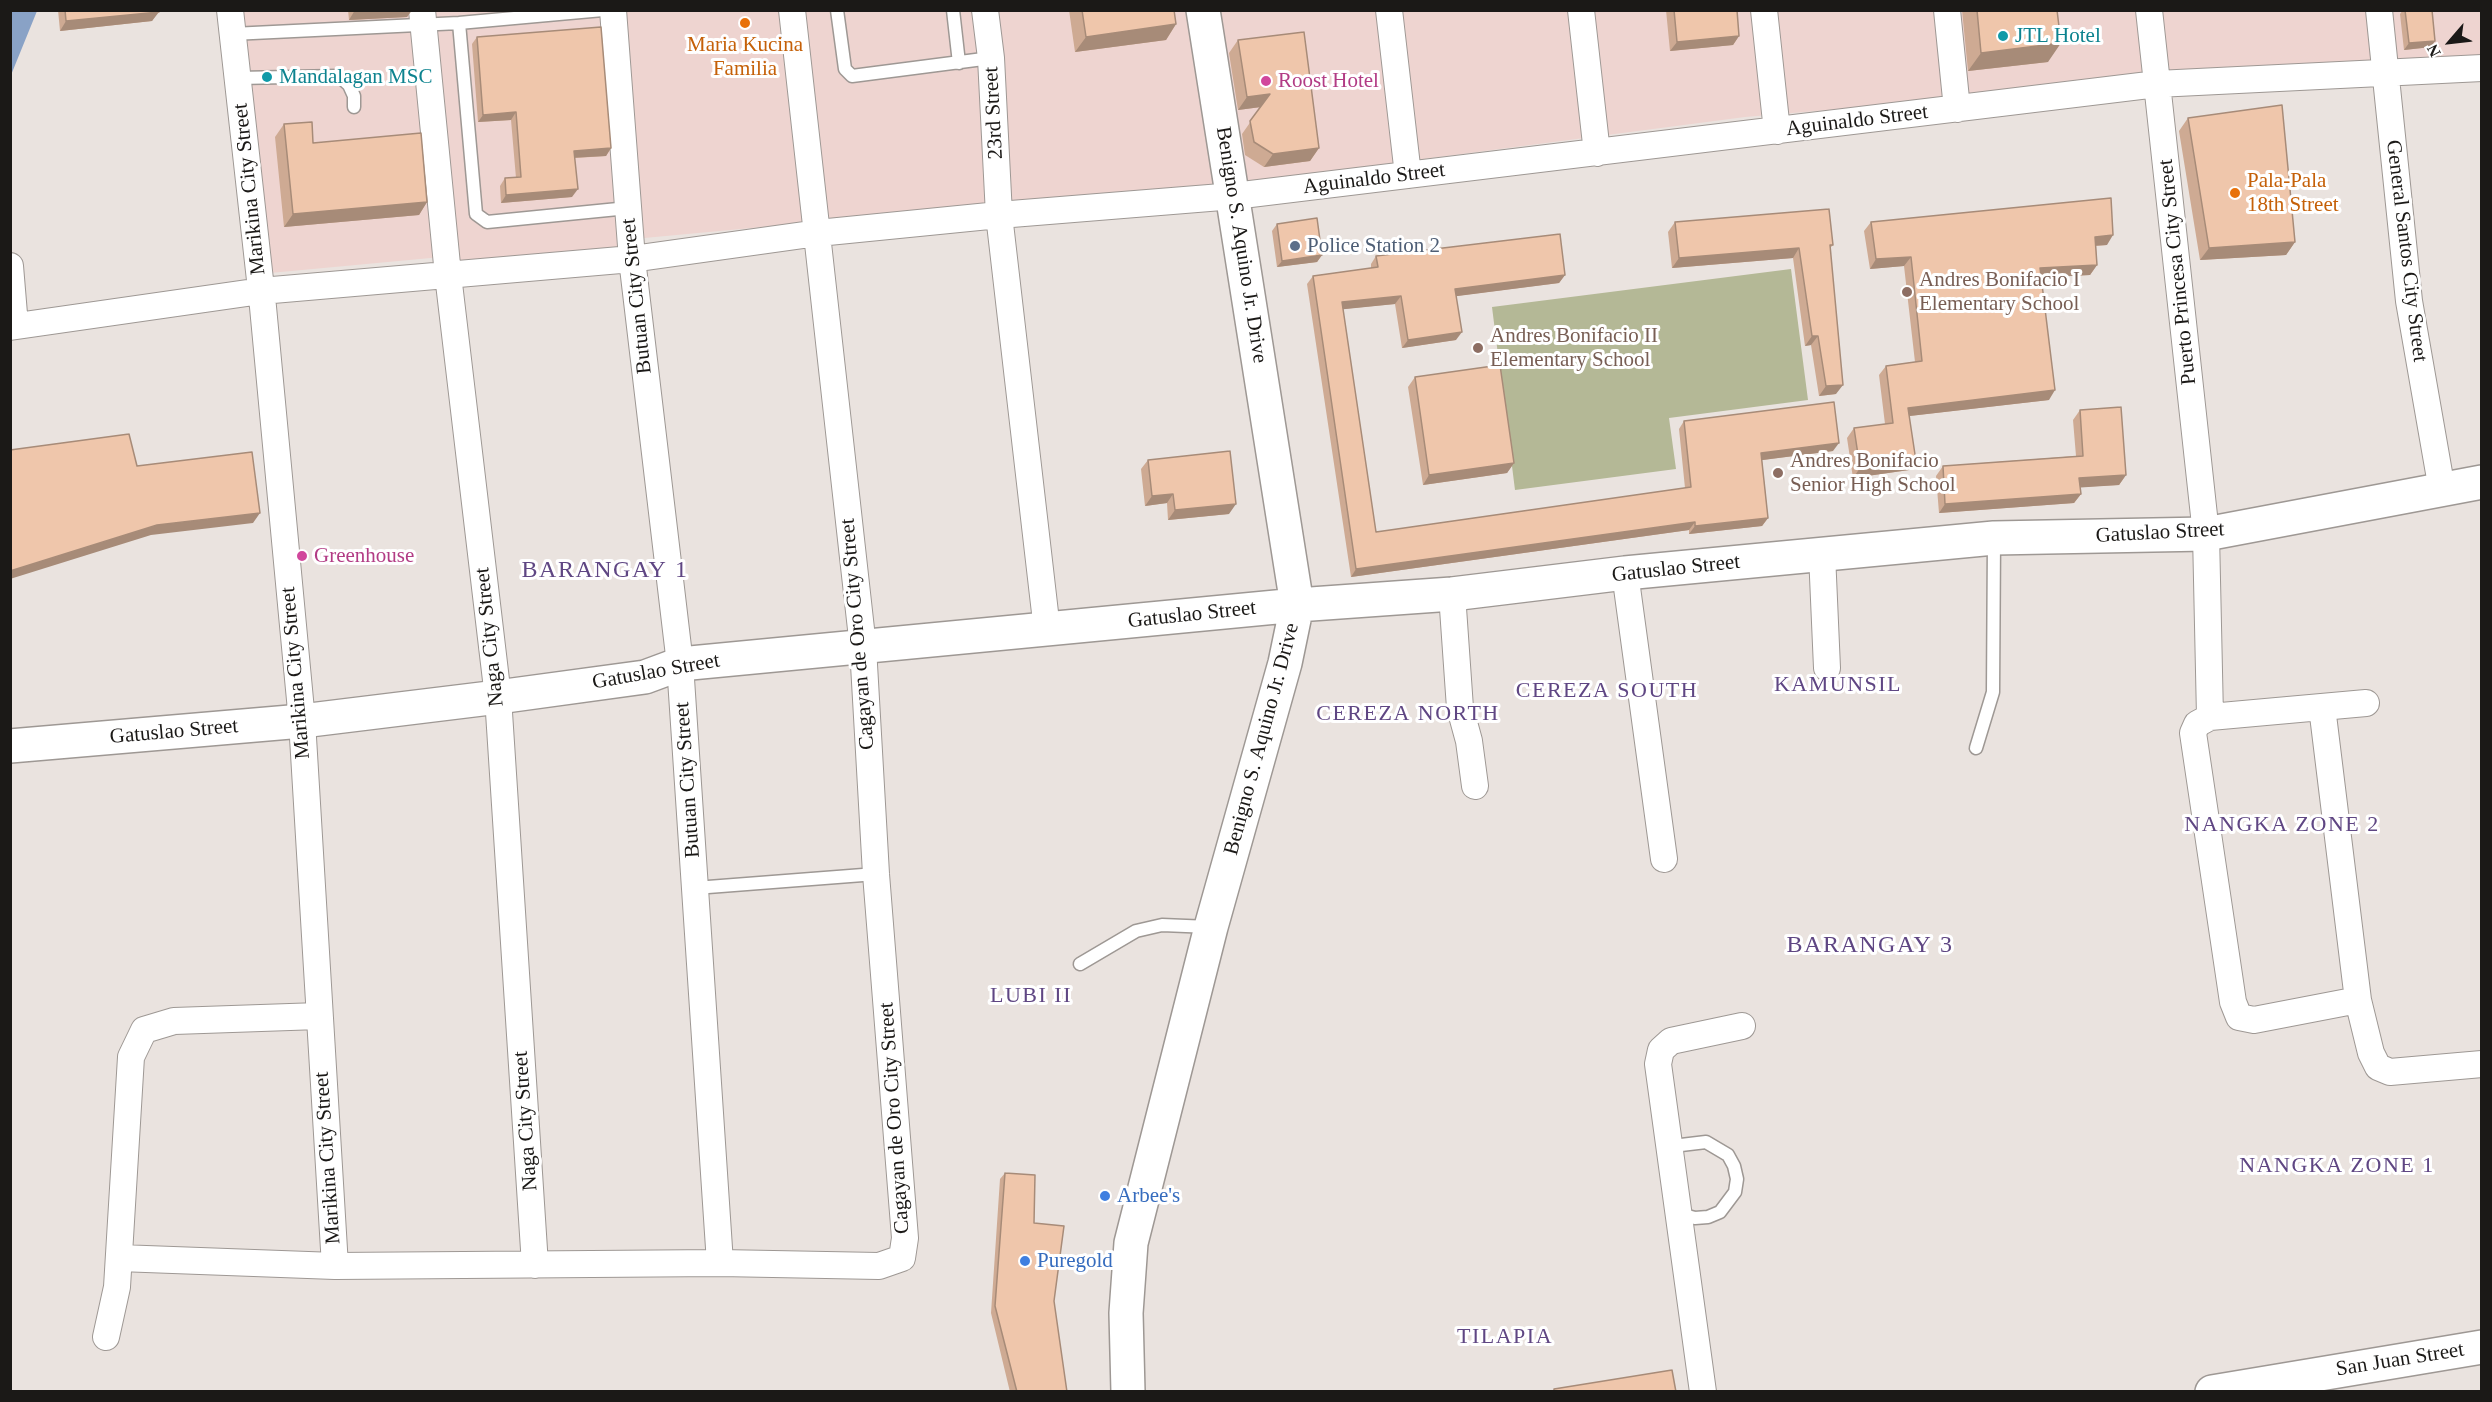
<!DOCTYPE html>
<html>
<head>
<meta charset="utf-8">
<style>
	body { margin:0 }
	#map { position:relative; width:2492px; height:1402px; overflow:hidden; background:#eae3df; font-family:"Times New Roman",serif }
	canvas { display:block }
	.frame { position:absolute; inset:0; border:12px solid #1b1917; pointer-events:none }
	.north { position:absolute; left:2420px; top:12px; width:60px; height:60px; -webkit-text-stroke:4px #fff; paint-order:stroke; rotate:242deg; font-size:16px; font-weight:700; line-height:24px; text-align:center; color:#1b1917 }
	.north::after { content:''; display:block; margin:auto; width:21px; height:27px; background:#1b1917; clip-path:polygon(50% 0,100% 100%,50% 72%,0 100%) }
</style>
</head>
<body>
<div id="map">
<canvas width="2492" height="1402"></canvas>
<div class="frame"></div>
<div class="north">N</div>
</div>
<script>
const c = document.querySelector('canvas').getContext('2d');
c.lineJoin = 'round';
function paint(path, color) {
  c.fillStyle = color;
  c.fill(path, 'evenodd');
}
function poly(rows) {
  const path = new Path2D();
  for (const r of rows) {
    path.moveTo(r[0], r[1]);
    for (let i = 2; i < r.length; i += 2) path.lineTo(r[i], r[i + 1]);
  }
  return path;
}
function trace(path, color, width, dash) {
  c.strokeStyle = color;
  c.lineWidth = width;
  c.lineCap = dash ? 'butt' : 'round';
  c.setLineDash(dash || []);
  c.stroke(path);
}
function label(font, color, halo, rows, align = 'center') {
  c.font = font + ' "Times New Roman",serif';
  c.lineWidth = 6;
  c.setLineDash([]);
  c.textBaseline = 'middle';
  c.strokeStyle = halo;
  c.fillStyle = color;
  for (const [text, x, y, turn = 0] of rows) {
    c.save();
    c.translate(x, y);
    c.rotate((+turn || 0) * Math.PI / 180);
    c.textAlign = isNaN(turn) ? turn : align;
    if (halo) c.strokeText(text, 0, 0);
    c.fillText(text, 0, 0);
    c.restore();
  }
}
paint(poly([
	[2481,10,2482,55,1745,117,1255,181,623,240,624,250,453,262,452,256,270,273,236,11]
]), '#eed4d0');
paint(poly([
	[1791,269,1808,400,1669,418,1676,469,1515,490,1492,307]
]), '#b4b896');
paint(poly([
	[11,10,37,11,11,75,10,11]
]), '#89a2c6');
const lane = poly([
	[837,10,845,69,852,76,991,58],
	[953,10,959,63],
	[459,23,476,214,487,222,628,208],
	[232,34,459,23,603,10],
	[238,78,339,76,349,85,354,96,354,107],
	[1976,748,1993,692,1994,539],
	[695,888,876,874],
	[1080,964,1136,931,1162,925,1210,927],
	[1671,1154,1681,1145,1706,1142,1728,1155,1734,1166,1737,1179,1735,1192,1720,1212,1708,1217,1695,1218,1680,1214]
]);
const street = poly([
	[230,10,263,307,302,721,335,1266],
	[422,10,448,275,498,697,535,1265],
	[613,10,632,259,680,664,720,1263],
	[985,10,991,58,999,215,1047,630],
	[1389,10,1408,175],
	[1581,10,1597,153],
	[1764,10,1777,131],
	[1947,10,1957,109],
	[2149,10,2206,534,2210,717,2197,724,2193,733,2233,1002,2239,1017,2254,1020,2358,1000],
	[2379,10,2409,301,2442,490],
	[10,266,15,326],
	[10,327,261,291,632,259,818,233,999,215,1234,196,2157,84,2482,68],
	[1822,554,1827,668],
	[1625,573,1664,859],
	[1452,594,1460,708,1469,741,1475,786],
	[2322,707,2358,1000,2371,1053,2378,1067,2390,1072,2482,1064],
	[2210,717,2366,703],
	[119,1258,335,1266,720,1263,879,1266,902,1258,905,1238,876,874,863,647,792,10],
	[106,1337,117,1287,131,1057,144,1030,174,1021,319,1016],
	[1703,1392,1658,1064,1661,1050,1671,1041,1742,1026]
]);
const secondary = poly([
	[10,746,302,721,498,697,645,677,680,664,1297,605,1452,594,1625,573,1994,538,2206,534,2482,482],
	[1128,1392,1126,1313,1131,1243,1211,927,1285,663,1297,605,1203,10],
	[2212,1392,2482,1347]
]);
trace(lane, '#9e9894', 15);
trace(street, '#9e9894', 28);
trace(secondary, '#9e9894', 36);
trace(lane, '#fff', 12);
trace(street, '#fff', 26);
trace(secondary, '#fff', 33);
paint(poly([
	[58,10,159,10,152,21,60,31],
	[348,10,412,10,407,17,349,20],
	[1069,10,1174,10,1176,24,1166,40,1075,52],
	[1666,10,1737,10,1739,36,1733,45,1670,51],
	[1962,10,2057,10,2048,62,1968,71],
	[2403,10,2432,10,2431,47,2404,50,2400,14],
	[477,37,611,148,606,156,575,158,572,197,501,203,500,186,505,178,516,178,511,120,478,122,472,44],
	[1238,40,1319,148,1310,161,1264,167,1245,155,1242,134,1261,107,1238,110,1229,53],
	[2188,118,2295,242,2286,255,2200,260,2179,131],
	[284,124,313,143,427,202,419,215,284,227,275,137],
	[1675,222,1833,245,1830,248,1836,394,1819,396,1811,345,1805,346,1793,258,1672,268,1668,232],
	[1871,222,2107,245,2096,246,2097,265,2090,275,2041,277,2049,400,1909,416,1916,461,1909,470,1853,478,1847,438,1854,428,1885,424,1879,375,1886,366,1915,362,1904,266,1870,269,1864,231],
	[1277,224,1322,255,1317,262,1277,267,1272,231],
	[1376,256,1565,275,1559,283,1456,296,1456,340,1402,348,1395,304,1343,309,1376,532,1685,488,1679,429,1684,421,1833,451,1762,460,1768,518,1762,526,1689,534,1689,530,1351,577,1307,284,1313,276,1371,268,1371,264],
	[1415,377,1514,463,1507,473,1423,485,1408,387],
	[2080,410,2126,475,2119,485,2080,487,2081,494,2074,503,1939,513,1936,476,1943,466,2076,456,2073,420],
	[1148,460,1229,514,1168,520,1167,503,1145,506,1141,469],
	[1005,1173,1034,1223,1067,1392,1010,1392,991,1313,1000,1179]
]), '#ceaa93');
paint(poly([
	[262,10,279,10,261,12],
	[355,10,412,10,407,17,349,20],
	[159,12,152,21,60,31,66,21],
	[1176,24,1166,40,1075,52,1086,37],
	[1739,36,1733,45,1670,51,1677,42],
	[2435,41,2431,47,2404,50,2409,43],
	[2061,43,2048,62,1968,71,1981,53],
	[1270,94,1261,107,1238,110,1247,97],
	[516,112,511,120,478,122,483,115],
	[611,148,606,156,569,158,574,151],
	[1319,148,1310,161,1264,167,1273,154],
	[578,189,572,197,501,203,506,195],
	[427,202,419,215,284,227,293,214],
	[2113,235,2107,245,2088,246,2095,237],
	[2295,242,2286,255,2200,260,2209,248],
	[1799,248,1793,258,1672,268,1679,258],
	[1322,255,1317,262,1277,267,1282,261],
	[1911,257,1904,266,1870,269,1876,259],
	[2097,265,2090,275,2033,278,2040,268],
	[1565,275,1559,283,1450,297,1455,289],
	[1401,296,1395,304,1336,310,1342,302],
	[1462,332,1456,340,1402,348,1408,340],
	[1812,336,1818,336,1811,345,1805,346],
	[1843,385,1836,394,1819,396,1826,386],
	[2055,390,2049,400,1901,417,1908,408],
	[1839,443,1833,451,1755,461,1761,453],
	[1916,461,1909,470,1853,478,1860,468],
	[1514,463,1507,473,1423,485,1429,475],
	[2126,475,2119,485,2073,488,2079,478],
	[1173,494,1167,503,1145,506,1152,496],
	[2081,494,2074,503,1939,513,1945,504],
	[1236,504,1229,514,1168,520,1175,510],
	[260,513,253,523,151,535,10,579,10,571,157,525],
	[1768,518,1762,526,1689,534,1695,526],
	[1695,522,1689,530,1351,577,1356,569]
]), '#a78b78');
const building = poly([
	[65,10,159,10,159,12,66,21,65,10],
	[1082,10,1174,10,1176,24,1086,37,1082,10],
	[1674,10,1737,10,1739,36,1677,42,1674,10],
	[1977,10,2057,10,2061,43,1981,53,1977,10],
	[2405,10,2432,10,2435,41,2409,43,2405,10],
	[601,27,611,148,574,151,578,189,506,195,505,178,521,177,516,112,483,115,477,37,601,27],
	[1304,32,1319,148,1273,154,1254,142,1250,121,1270,94,1247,97,1238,40,1304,32],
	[2282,105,2295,242,2209,248,2188,118,2282,105],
	[312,122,313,143,421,133,427,202,293,214,284,124,312,122],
	[2111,198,2113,235,2095,237,2097,265,2040,268,2055,390,1908,408,1916,461,1860,468,1854,428,1893,423,1886,366,1922,361,1911,257,1876,259,1871,222,2111,198],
	[1829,209,1833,245,1830,245,1843,385,1826,386,1818,336,1812,336,1799,248,1679,258,1675,222,1829,209],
	[1317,218,1322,255,1282,261,1277,224,1317,218],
	[1560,234,1565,275,1455,289,1462,332,1408,340,1401,296,1342,302,1376,532,1691,487,1684,421,1834,402,1839,443,1761,453,1768,518,1695,526,1695,522,1356,569,1313,276,1378,267,1376,256,1560,234],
	[1500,365,1514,463,1429,475,1415,377,1500,365],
	[2121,407,2126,475,2079,478,2081,494,1945,504,1943,466,2083,456,2080,410,2121,407],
	[129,434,137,466,252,452,260,513,157,525,10,571,10,450,129,434],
	[1230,451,1236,504,1175,510,1173,494,1152,496,1148,460,1230,451],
	[1005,1173,1035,1175,1034,1223,1064,1226,1054,1301,1067,1392,1017,1392,995,1306,1005,1173],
	[1672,1370,1676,1392,1554,1392,1554,1389,1672,1370]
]);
paint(building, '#efc6ab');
trace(building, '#a78b78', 1.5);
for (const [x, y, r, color] of [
	[745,23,6,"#e8710a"],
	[2003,36,6,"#0f9aa8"],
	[267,77,6,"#0f9aa8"],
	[1266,81,6,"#d1479c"],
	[2235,193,6,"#e8710a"],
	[1295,246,6,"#5c6f8a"],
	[1907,292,6,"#8d6e63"],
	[1478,348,6,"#8d6e63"],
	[1778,473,6,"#8d6e63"],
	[302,556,6,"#d1479c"],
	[1105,1196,6,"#3f7fe0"],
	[1025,1261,6,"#3f7fe0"]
]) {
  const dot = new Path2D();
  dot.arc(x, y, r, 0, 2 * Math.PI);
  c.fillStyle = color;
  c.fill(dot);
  trace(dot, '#fff', 2);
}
label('21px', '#0d838f', '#fff', [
	["JTL Hotel",2015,36],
	["Mandalagan MSC",279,77]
], 'left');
label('21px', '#c56008', '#fff', [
	["Maria Kucina",745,45],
	["Familia",745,69],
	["Pala-Pala",2247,181,"left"],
	["18th Street",2247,205,"left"]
]);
label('21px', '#b23c85', '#fff', [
	["Roost Hotel",1278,81],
	["Greenhouse",314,556]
], 'left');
label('21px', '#1b1917', '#fff', [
	["23rd Street",994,113,-93],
	["Aguinaldo Street",1857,121,-7],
	["Aguinaldo Street",1374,179,-7],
	["Marikina City Street",250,189,-96],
	["Benigno S. Aquino Jr. Drive",1241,245,81],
	["General Santos City Street",2406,251,83],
	["Puerto Princesa City Street",2178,272,-96],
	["Butuan City Street",637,296,-96],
	["Gatuslao Street",2160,533,-3],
	["Gatuslao Street",1676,569,-6],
	["Gatuslao Street",1192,615,-6],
	["Cagayan de Oro City Street",858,634,-95],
	["Naga City Street",490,637,-96],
	["Gatuslao Street",656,672,-10],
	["Marikina City Street",296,673,-95],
	["Gatuslao Street",174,732,-5],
	["Benigno S. Aquino Jr. Drive",1262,739,-75],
	["Butuan City Street",688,780,-94],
	["Cagayan de Oro City Street",895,1118,-94],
	["Naga City Street",526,1121,-94],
	["Marikina City Street",328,1158,-94],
	["San Juan Street",2400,1360,-9]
]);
label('21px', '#4e5e75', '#fff', [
	["Police Station 2",1307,246]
], 'left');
label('21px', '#785e54', '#fff', [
	["Andres Bonifacio I",1919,280],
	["Elementary School",1919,304],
	["Andres Bonifacio II",1490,336],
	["Elementary School",1490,360],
	["Andres Bonifacio",1790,461],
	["Senior High School",1790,485]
], 'left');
label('21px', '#366cbe', '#fff', [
	["Arbee's",1117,1196],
	["Puregold",1037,1261]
], 'left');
c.letterSpacing = '1.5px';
label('22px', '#5f4683', '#fff', [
	["KAMUNSIL",1838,685],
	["CEREZA SOUTH",1607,691],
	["CEREZA NORTH",1408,714],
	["NANGKA ZONE 2",2282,825],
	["LUBI II",1031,996],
	["NANGKA ZONE 1",2337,1166],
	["TILAPIA",1505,1337]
]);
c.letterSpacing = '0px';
c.letterSpacing = '1.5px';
label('24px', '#5f4683', '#fff', [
	["BARANGAY 1",605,571],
	["BARANGAY 3",1870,946]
]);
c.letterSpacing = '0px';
</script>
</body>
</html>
